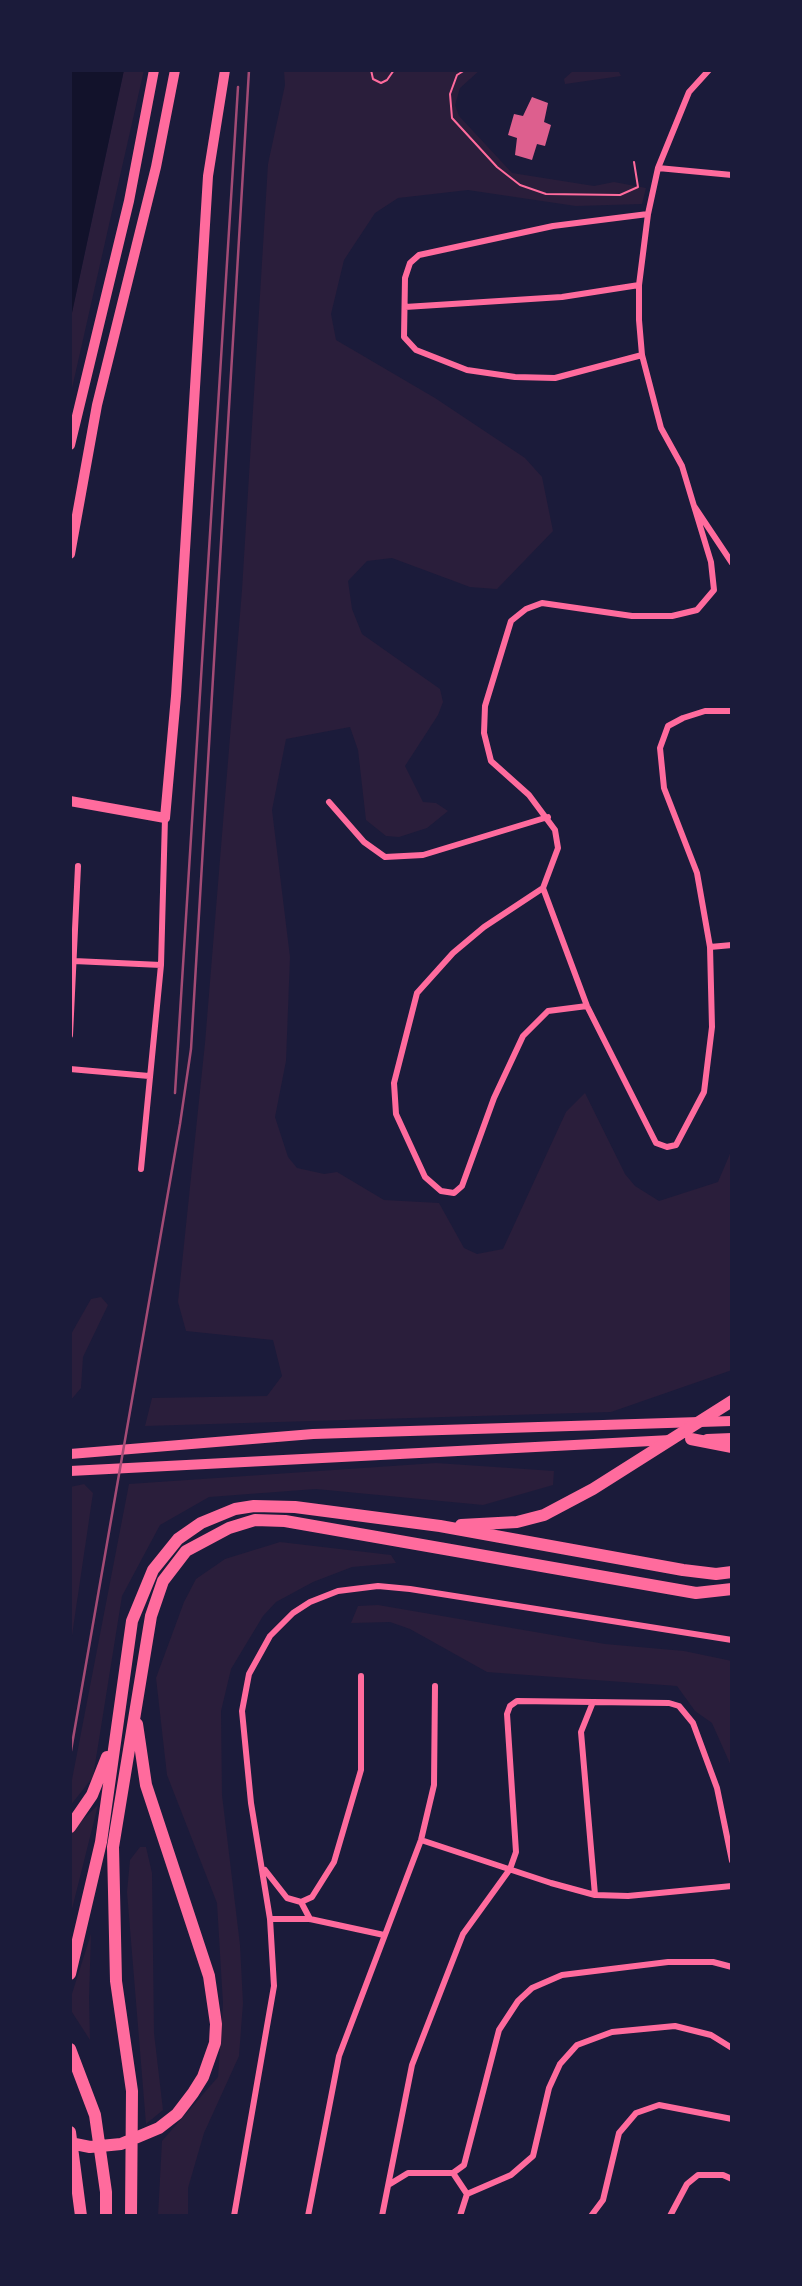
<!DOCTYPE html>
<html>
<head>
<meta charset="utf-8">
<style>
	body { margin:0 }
	#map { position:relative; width:802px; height:2286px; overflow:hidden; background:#1b1b3a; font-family:Karla,sans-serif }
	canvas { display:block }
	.frame { position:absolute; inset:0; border:72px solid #1b1b3a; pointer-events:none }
</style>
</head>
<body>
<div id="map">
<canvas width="802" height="2286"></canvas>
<div class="frame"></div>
</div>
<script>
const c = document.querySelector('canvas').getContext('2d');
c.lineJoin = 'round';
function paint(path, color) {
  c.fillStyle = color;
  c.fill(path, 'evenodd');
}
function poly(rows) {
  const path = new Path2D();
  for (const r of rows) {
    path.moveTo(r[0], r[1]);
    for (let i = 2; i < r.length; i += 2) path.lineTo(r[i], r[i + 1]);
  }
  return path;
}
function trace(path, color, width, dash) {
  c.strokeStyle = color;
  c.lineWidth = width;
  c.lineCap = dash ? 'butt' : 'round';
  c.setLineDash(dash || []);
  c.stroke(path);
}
paint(poly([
	[124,70,144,70,70,397,70,322],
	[284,70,480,70,460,88,455,105,459,116,512,173,594,186,614,182,646,188,642,204,576,206,468,190,398,198,375,213,344,260,331,314,336,340,435,398,525,458,542,477,553,531,497,589,470,587,392,558,367,561,348,581,352,609,362,634,440,689,443,702,438,715,405,766,423,802,436,803,448,811,427,828,399,837,386,836,366,820,358,750,350,727,286,739,272,810,290,957,286,1061,275,1117,288,1157,297,1168,324,1174,337,1172,384,1200,439,1203,464,1248,477,1254,503,1249,566,1112,585,1093,625,1174,635,1186,659,1201,718,1182,732,1149,732,1370,611,1412,145,1426,152,1398,267,1396,282,1376,273,1340,186,1331,178,1302,205,1043,242,590,268,164,285,85],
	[574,70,618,70,621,76,565,84,564,79],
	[101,1297,108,1305,83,1357,81,1388,70,1401,70,1336,91,1299],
	[436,1463,554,1471,553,1485,483,1505,316,1489,209,1497,160,1525,122,1596,93,1777,70,1806,70,1790,129,1484],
	[84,1484,93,1493,70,1649,70,1487],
	[280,1542,391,1555,396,1563,352,1567,313,1582,276,1602,263,1616,231,1669,221,1711,222,1795,240,1945,243,2003,239,2056,204,2133,188,2188,188,2216,158,2216,162,2141,218,2077,223,2004,217,1903,167,1775,156,1678,184,1602,196,1579,225,1559],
	[378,1605,605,1644,684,1651,732,1661,732,1768,712,1723,695,1711,677,1686,487,1672,410,1629,390,1622,351,1623,358,1606],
	[98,1805,70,1917,70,1832],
	[140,1847,146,1847,152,1873,154,2033,163,2110,146,2124,127,1892,130,1860],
	[91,1934,89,1998,90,2040,70,2009,70,2000]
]), '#2a1e3b');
paint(poly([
	[70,70,124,70,70,322]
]), '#12122b');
paint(poly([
	[532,97,548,103,544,122,551,125,545,146,537,144,532,160,515,155,517,138,508,135,514,114,523,116]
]), '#dd5f8e');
trace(poly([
	[371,70,373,79,381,83,387,80,394,70],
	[465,70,457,75,450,94,452,118,497,167,520,185,546,194,620,195,638,187,634,162]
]), '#ff6b9d', 2);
trace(poly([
	[709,70,689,92,658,168,648,214,639,285,639,320,642,355,661,428,682,466,694,506,732,563],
	[658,168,732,175],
	[405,307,562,297,639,285],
	[642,355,555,378,515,377,467,370,416,350,404,337,405,278,410,263,419,255,553,226,648,214],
	[694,506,711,562,714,590,697,610,672,616,632,616,542,603,526,609,511,621,485,706,484,733,491,761,529,795,555,830,558,848,543,888,587,1006,656,1143,667,1147,676,1145,704,1092,712,1027,710,947,697,873,664,788,660,748,668,726,683,718,705,711,732,711],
	[329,802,364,842,385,857,423,855,548,817],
	[543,888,484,927,453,953,417,993,394,1083,396,1114,425,1177,441,1191,454,1193,462,1186,494,1098,523,1036,548,1011,587,1006],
	[710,947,732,945],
	[74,961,161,965],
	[70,1035,78,866],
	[70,1069,149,1076],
	[141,1169,161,965,165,818],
	[593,1702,581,1732,595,1895],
	[421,1840,551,1883,595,1895,628,1896,732,1886],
	[265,1870,287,1898,301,1902,312,1897,334,1862,361,1770,361,1676],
	[301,1902,310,1919],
	[270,1919,310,1919,384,1935],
	[453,2173,467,2194],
	[390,2184,408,2173,453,2173,464,2165,499,2030,518,2001,532,1988,562,1975,668,1962,713,1962,732,1967],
	[234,2216,274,1986,270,1919,251,1803,242,1711,249,1674,270,1636,293,1613,310,1602,338,1591,378,1586,410,1589,732,1640],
	[308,2216,339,2056,421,1840,434,1785,435,1686],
	[382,2216,412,2065,463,1934,510,1869,516,1852,507,1714,510,1706,517,1701,669,1703,679,1706,693,1723,717,1788,732,1861],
	[460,2216,467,2194,511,2175,533,2156,549,2088,560,2064,577,2045,612,2032,675,2026,711,2035,732,2048],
	[591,2216,603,2200,619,2133,636,2113,659,2105,732,2119],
	[670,2216,687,2184,698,2175,723,2175,732,2179]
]), '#ff6b9d', 6);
trace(poly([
	[70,445,129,201,154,70],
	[70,554,97,405,156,167,175,70],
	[70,801,165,818,176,696,208,176,225,70],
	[707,1439,732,1438],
	[70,1454,313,1434,732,1421],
	[70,1471,671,1440]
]), '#ff6b9d', 10);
trace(poly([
	[691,1439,732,1447],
	[461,1525,517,1522,544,1515,593,1489,732,1401],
	[70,1827,92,1795,107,1757],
	[70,1974,101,1842,132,1621,153,1570,178,1539,201,1523,235,1509,254,1506,295,1507,440,1526,683,1570,716,1574,732,1572],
	[70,2049,95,2115,106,2192,106,2216],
	[70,2132,81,2216],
	[70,2143,90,2147,121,2144,159,2128,177,2114,193,2093,203,2077,215,2043,216,2024,209,1976,146,1785,137,1724],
	[131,2216,132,2091,116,1981,113,1847,151,1616,163,1581,186,1551,229,1528,255,1520,285,1521,696,1593,732,1589]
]), '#ff6b9d', 12);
trace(poly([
	[175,1093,238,87],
	[70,1756,180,1124,191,1049,249,70]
]), '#a44b75', 2.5);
</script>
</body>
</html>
